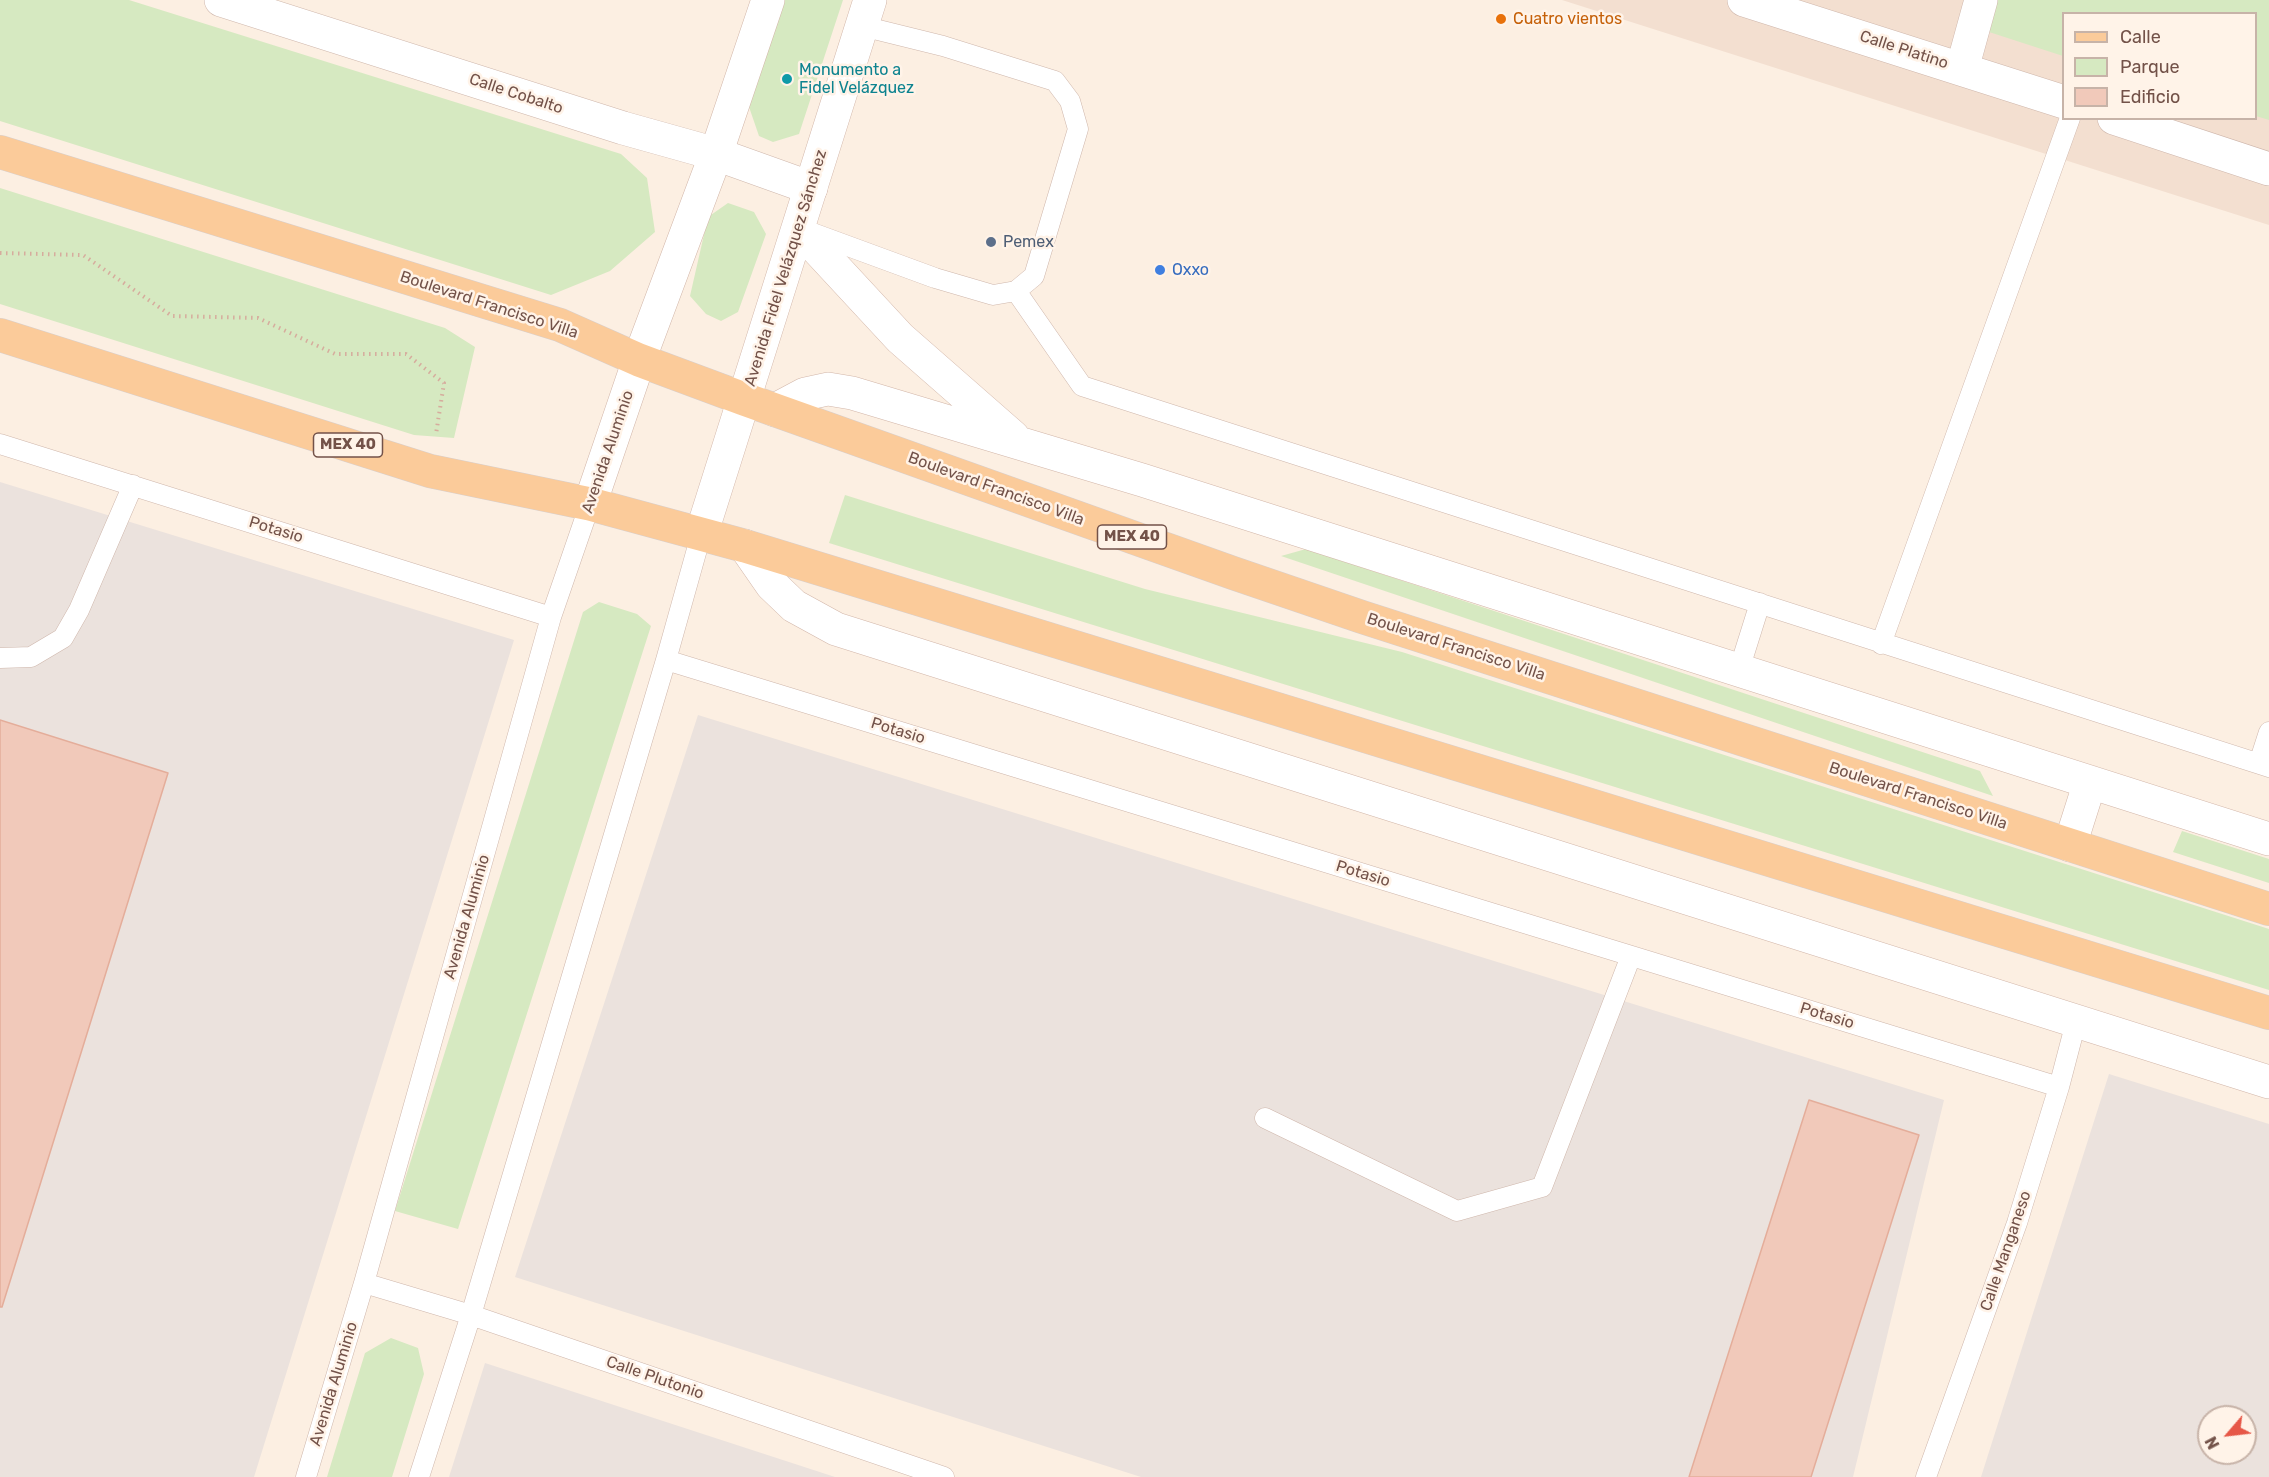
<!DOCTYPE html>
<html>
<head>
<meta charset="utf-8">
<style>
	body { margin:0 }
	#map { position:relative; width:2269px; height:1477px; overflow:hidden; background:#fcefe2; font-family:Rubik,sans-serif }
	canvas { display:block }
	.legend { position:absolute; left:2062px; top:12px; width:195px; height:108px; box-sizing:border-box; background:#fff3e8; border:2px solid #c7b3a8; margin:0; padding:8px 10px; list-style:none; font-size:18px; color:#735249 }
	.legend li { display:flex; align-items:center; gap:12px; height:30px }
	.legend b { width:30px; border:2px solid #c7b3a8 }
	.north { position:absolute; left:2197px; top:1405px; width:60px; height:60px; box-sizing:border-box; background:#fff3e8; border:2px solid #c7b3a8; border-radius:50%; rotate:242deg; font-size:16px; font-weight:700; line-height:24px; text-align:center; color:#735249 }
	.north::after { content:''; display:block; margin:auto; width:21px; height:27px; background:#e65747; clip-path:polygon(50% 0,100% 100%,50% 72%,0 100%) }
</style>
</head>
<body>
<div id="map">
<canvas width="2269" height="1477"></canvas>
<ul class="legend">
<li><b style="height:8px;background:#fbcb9a"></b>Calle</li>
<li><b style="height:16px;background:#d6e9c1"></b>Parque</li>
<li><b style="height:16px;background:#f1c9ba"></b>Edificio</li>
</ul>
<div class="north">N</div>
</div>
<script>
const c = document.querySelector('canvas').getContext('2d');
c.lineJoin = 'round';
function paint(path, color) {
  c.fillStyle = color;
  c.fill(path, 'evenodd');
}
function poly(rows) {
  const path = new Path2D();
  for (const r of rows) {
    path.moveTo(r[0], r[1]);
    for (let i = 2; i < r.length; i += 2) path.lineTo(r[i], r[i + 1]);
  }
  return path;
}
function trace(path, color, width, dash) {
  c.strokeStyle = color;
  c.lineWidth = width;
  c.lineCap = dash ? 'butt' : 'round';
  c.setLineDash(dash || []);
  c.stroke(path);
}
function label(font, color, halo, rows, align = 'center') {
  c.font = font + ' Rubik,sans-serif';
  c.lineWidth = 5;
  c.setLineDash([]);
  c.textBaseline = 'middle';
  c.strokeStyle = halo;
  c.fillStyle = color;
  for (const [text, x, y, turn = 0] of rows) {
    c.save();
    c.translate(x, y);
    c.rotate((+turn || 0) * Math.PI / 180);
    c.textAlign = isNaN(turn) ? turn : align;
    if (halo) c.strokeText(text, 0, 0);
    c.fillText(text, 0, 0);
    c.restore();
  }
}
paint(poly([
	[1562,0,2269,0,2269,225],
	[2064,14,2256,14,2256,118,2064,118]
]), '#f3dfd0');
paint(poly([
	[0,482,514,640,254,1477,0,1477],
	[698,715,1944,1100,1853,1477,1141,1477,515,1277],
	[2109,1074,2269,1124,2269,1477,1981,1477],
	[2209,1417,2245,1417,2245,1453,2209,1453],
	[485,1363,835,1477,449,1477]
]), '#ebe2dd');
paint(poly([
	[0,0,129,0,621,154,647,178,655,232,610,271,551,295,0,121],
	[782,0,843,0,799,134,773,142,759,136,748,104],
	[1995,0,2269,0,2269,120,2256,116,2256,14,2064,14,2063,56,1986,31],
	[0,188,445,328,475,347,454,438,414,435,0,304],
	[728,203,754,212,766,234,738,312,721,321,706,314,690,296,708,217],
	[845,495,1145,589,1402,652,2269,929,2269,990,829,543],
	[1306,549,1980,771,1993,796,1281,556],
	[599,602,637,614,651,626,458,1229,395,1211,583,612],
	[2182,831,2269,859,2269,883,2173,852],
	[391,1338,418,1348,424,1374,392,1477,327,1477,365,1353]
]), '#d6e9c1');
const building = poly([
	[0,720,168,773,2,1307,0,1307,0,720],
	[1809,1100,1919,1135,1811,1477,1689,1477,1809,1100]
]);
paint(building, '#f1c9ba');
trace(building, '#e4ad9a', 1.5);
const lane = poly([
	[807,231,935,278,993,295,1016,291,1034,276,1078,129,1070,101,1055,81,943,46,862,26],
	[1016,291,1082,386,2269,767],
	[0,444,551,617],
	[1881,644,2070,118],
	[0,658,31,657,63,638,79,610,133,485],
	[666,660,2059,1087],
	[1739,670,1760,603],
	[2259,763,2269,732],
	[1265,1118,1457,1211,1542,1187,1631,956],
	[364,1283,471,1315,944,1477],
	[306,1477,364,1283,551,617,590,504],
	[419,1477,471,1315,666,660,701,535],
	[1926,1477,2017,1223,2059,1087,2076,1022]
]);
const street = poly([
	[221,0,623,128,716,154,811,188],
	[1744,0,2064,102],
	[1962,69,1981,0],
	[2114,118,2269,169]
]);
const secondary = poly([
	[798,228,900,338,1013,437],
	[775,410,805,394,828,389,852,393,1142,480,2269,839],
	[590,504,639,360,716,154,768,0],
	[701,535,870,0],
	[745,546,772,585,794,606,836,629,2269,1082],
	[2070,845,2090,782]
]);
const primary = poly([
	[0,152,560,325,639,360,744,399,1233,573,1362,617,2269,909],
	[0,335,430,471,590,504,745,546,2269,1013]
]);
trace(lane, '#cfb7ac', 21);
trace(street, '#cfb7ac', 34);
trace(secondary, '#d2b6a9', 34);
trace(primary, '#d8cfcc', 34);
trace(poly([
	[0,253,83,255,172,316,258,318,335,354,406,354,444,383,436,434]
]), '#d6ac9d', 4, [1.5, 4.5]);
trace(lane, '#fff', 20);
trace(street, '#fff', 33);
trace(secondary, '#fff', 33);
trace(primary, '#fbcb9a', 33);
for (const [x, y, r, color] of [
	[1501,19,6,"#e8710a"],
	[787,79,6,"#0f9aa8"],
	[991,242,6,"#5c6f8a"],
	[1160,270,6,"#3f7fe0"]
]) {
  const dot = new Path2D();
  dot.arc(x, y, r, 0, 2 * Math.PI);
  c.fillStyle = color;
  c.fill(dot);
  trace(dot, '#fff3e8', 2);
}
for (const [x, y, w] of [
	[348,445,69],
	[1132,537,69]
]) {
  const box = new Path2D();
  box.roundRect(x - w / 2, y - 12, w, 24, 4.5);
  c.fillStyle = '#fff3e8';
  c.fill(box);
  trace(box, '#735249', 1.5);
}
label('bold 15px', '#735249', null, [
	["MEX 40",348,445],
	["MEX 40",1132,537]
]);
label('16px', '#c56008', '#fff3e8', [
	["Cuatro vientos",1513,19]
], 'left');
label('16px', '#735249', '#fff3e8', [
	["Calle Platino",1904,50,18],
	["Calle Cobalto",516,94,18],
	["Avenida Fidel Velázquez Sánchez",786,268,-73],
	["Boulevard Francisco Villa",489,305,18],
	["Avenida Aluminio",608,452,-71],
	["Boulevard Francisco Villa",996,489,20],
	["Potasio",276,530,17],
	["Boulevard Francisco Villa",1456,647,18],
	["Potasio",898,731,17],
	["Boulevard Francisco Villa",1918,796,18],
	["Potasio",1363,874,17],
	["Avenida Aluminio",467,917,-74],
	["Potasio",1827,1016,17],
	["Calle Manganeso",2006,1251,-71],
	["Calle Plutonio",655,1378,19],
	["Avenida Aluminio",334,1384,-73]
]);
label('16px', '#0d838f', '#fff3e8', [
	["Monumento a",799,70],
	["Fidel Velázquez",799,88]
], 'left');
label('16px', '#4e5e75', '#fff3e8', [
	["Pemex",1003,242]
], 'left');
label('16px', '#366cbe', '#fff3e8', [
	["Oxxo",1172,270]
], 'left');
</script>
</body>
</html>
